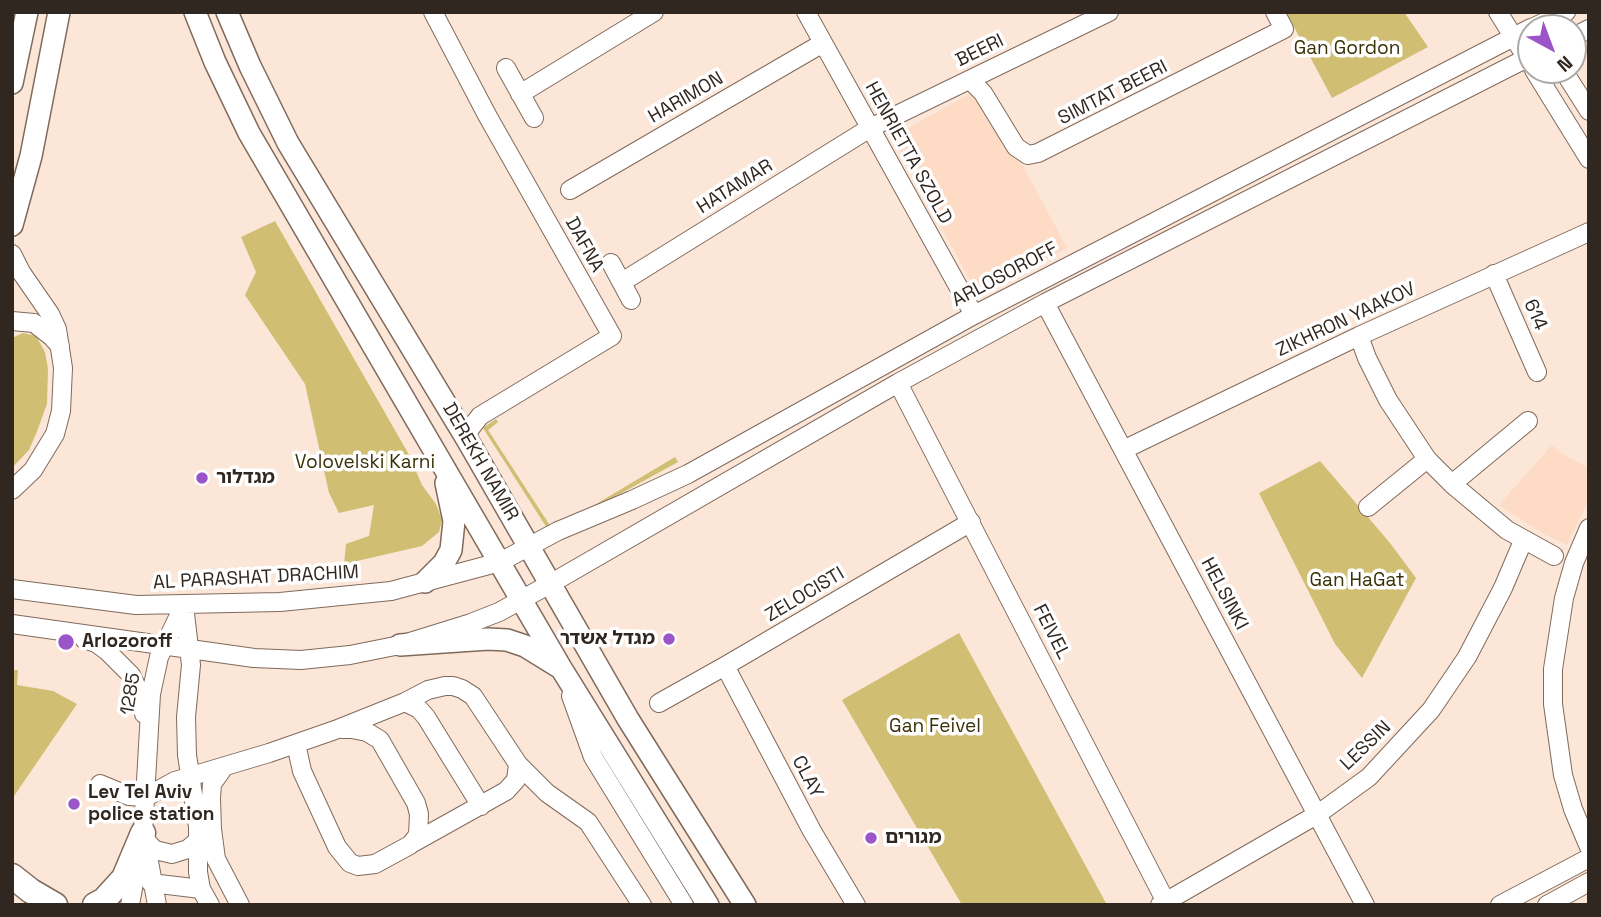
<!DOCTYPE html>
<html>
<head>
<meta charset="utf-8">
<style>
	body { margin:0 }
	#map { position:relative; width:1601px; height:917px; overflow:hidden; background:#fbe6d8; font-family:"Space Grotesk",sans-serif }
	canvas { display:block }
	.frame { position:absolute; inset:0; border:14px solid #312721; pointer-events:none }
	.north { position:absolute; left:1517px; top:14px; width:70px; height:70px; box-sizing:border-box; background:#fff; border:2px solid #ada9a6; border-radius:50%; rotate:139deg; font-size:19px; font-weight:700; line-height:28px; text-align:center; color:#312721 }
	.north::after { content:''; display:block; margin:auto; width:24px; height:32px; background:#9c55c8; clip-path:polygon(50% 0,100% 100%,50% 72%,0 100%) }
</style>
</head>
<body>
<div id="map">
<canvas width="1601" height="917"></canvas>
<div class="frame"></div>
<div class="north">N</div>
</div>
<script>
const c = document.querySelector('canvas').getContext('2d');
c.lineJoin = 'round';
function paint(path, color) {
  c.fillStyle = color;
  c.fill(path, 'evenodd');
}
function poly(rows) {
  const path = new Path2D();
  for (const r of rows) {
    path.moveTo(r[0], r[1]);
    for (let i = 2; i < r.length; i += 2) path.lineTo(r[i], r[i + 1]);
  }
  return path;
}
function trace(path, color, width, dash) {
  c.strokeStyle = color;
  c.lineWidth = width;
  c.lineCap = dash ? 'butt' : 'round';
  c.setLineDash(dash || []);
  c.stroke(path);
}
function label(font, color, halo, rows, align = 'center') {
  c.font = font + ' "Space Grotesk","Noto Sans Hebrew",sans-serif';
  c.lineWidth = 7;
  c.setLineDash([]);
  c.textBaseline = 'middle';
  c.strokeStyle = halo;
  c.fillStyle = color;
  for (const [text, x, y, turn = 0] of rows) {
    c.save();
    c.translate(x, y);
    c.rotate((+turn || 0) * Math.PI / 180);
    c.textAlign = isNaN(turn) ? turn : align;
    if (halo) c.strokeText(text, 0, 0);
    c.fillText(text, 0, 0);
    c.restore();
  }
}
paint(poly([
	[981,88,1067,248,979,296,892,137],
	[1552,445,1564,455,1589,468,1589,499,1567,545,1542,533,1499,505]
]), '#fddbc5');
paint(poly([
	[1286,12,1404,12,1428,47,1332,98],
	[275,221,408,453,422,485,436,504,442,520,439,532,422,546,344,564,346,544,369,536,374,505,339,513,329,493,305,384,245,295,256,272,241,237],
	[23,333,36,336,45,352,48,369,47,404,36,434,29,450,12,468,12,338],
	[496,419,498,422,488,430,549,524,556,528,675,457,678,462,556,529,547,528,483,428],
	[1320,461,1390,543,1416,578,1362,678,1335,644,1259,493],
	[959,633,1107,905,962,905,842,700],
	[12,670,18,670,17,685,53,691,77,704,14,796,12,795]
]), '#d0be73');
const minor = poly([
	[433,12,487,115,612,336,480,416,469,430,468,441],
	[806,12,974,315],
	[1498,12,1531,65],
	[1532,28,1566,12],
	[1573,37,1589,29],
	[506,68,534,118],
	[1534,70,1589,159],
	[1563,70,1589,111],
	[970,80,983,93,1016,147,1028,155,1038,153,1284,29,1275,12],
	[520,94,654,12],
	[570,190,823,43],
	[12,254,21,272,50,314,57,329,63,368,61,411,55,434,33,470,12,490],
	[611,263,631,300],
	[1494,274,1537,372],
	[622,282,870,128,1109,12],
	[1045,303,1365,905],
	[12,321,34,323,52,337,60,346],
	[1359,336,1367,358,1388,400,1427,459,1452,484,1507,530,1554,556],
	[898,383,1166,902],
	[1123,450,1359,336,1589,232],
	[1452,484,1528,421],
	[1368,507,1427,459],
	[1589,528,1574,563,1564,598,1553,669,1553,704,1563,775,1573,809,1589,847],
	[12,589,136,605,280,602,391,591,500,562,558,531,632,500,688,474,974,315,1531,28],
	[184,605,191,665,186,717,187,755,198,827,198,872,201,889,210,905],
	[12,624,254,658,301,660,350,655,400,645,471,623,499,612,550,584,898,383,1045,303,1531,56],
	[84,639,96,643,107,651,131,675,141,696,144,714],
	[725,666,812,831,856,905],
	[571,696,593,757,684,905],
	[405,702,419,709,426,717,481,806],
	[659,703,725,666,971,522],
	[296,744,302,771,337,847,350,863,358,866,375,864,410,845,418,835,419,814,416,803,380,740,367,732,352,729,342,729],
	[100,784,129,796,146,797,175,781,269,753,335,730,405,702,428,690,445,686,453,686,462,689,473,696,518,764,547,793,588,822,642,905],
	[212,829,216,859,240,905],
	[143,833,148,843,155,850,172,854,188,849,212,829,211,798,212,784,224,767],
	[145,840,157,905],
	[411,844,506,791,516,780,518,764],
	[151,883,201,889],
	[130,905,143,833,151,694,159,657,184,605],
	[1160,905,1318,814,1369,777,1431,710,1467,657,1503,588,1523,541],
	[1500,905,1589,858],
	[1547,905,1589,882]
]);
const major = poly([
	[195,12,215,62,249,133,561,668,708,905],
	[227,12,250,66,288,143,468,441,628,719,745,905],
	[12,83,27,12],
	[12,225,31,156,59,12],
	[425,582,444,563,451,550,454,521,446,483],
	[400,645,488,639,507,640,525,646,559,667]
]);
const highway = poly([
	[12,876,31,891,55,905],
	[95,905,104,900,124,878,143,833]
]);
trace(minor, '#816a5b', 20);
trace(major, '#816a5b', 24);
trace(highway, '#816a5b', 27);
trace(minor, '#fff', 18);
trace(major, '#fff', 21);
trace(highway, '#fff', 24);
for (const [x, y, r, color] of [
	[202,478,7,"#9c55c8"],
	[669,639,7,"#9c55c8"],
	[66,642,9,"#9c55c8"],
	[74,804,7,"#9c55c8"],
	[871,838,7,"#9c55c8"]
]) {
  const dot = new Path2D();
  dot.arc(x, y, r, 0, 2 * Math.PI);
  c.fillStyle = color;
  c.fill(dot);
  trace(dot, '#fff', 2.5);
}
label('19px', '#3a3107', '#fff', [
	["Gan Gordon",1347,49],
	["Volovelski Karni",365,463],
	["Gan HaGat",1357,581],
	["Gan Feivel",935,727]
]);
label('19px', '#312721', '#fff', [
	["BEERI",980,51,-26],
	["SIMTAT BEERI",1113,93,-27],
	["HARIMON",686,98,-30],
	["HENRIETTA SZOLD",908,153,61],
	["HATAMAR",735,187,-32],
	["DAFNA",584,245,61],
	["ARLOSOROFF",1005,275,-28],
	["614",1535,315,67],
	["ZIKHRON YAAKOV",1346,320,-25],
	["DEREKH NAMIR",480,462,60],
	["AL PARASHAT DRACHIM",256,578,-3],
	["HELSINKI",1224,594,62],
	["ZELOCISTI",805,595,-31],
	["FEIVEL",1051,632,63],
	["1285",131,694,-81],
	["LESSIN",1366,746,-44],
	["CLAY",807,777,62]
]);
label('bold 19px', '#312721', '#fff', [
	["מגדלור",216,478],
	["מגדל אשדר",655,639,"right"],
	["Arlozoroff",82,642],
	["Lev Tel Aviv",88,793],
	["police station",88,815],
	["מגורים",885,838]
], 'left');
</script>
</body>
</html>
